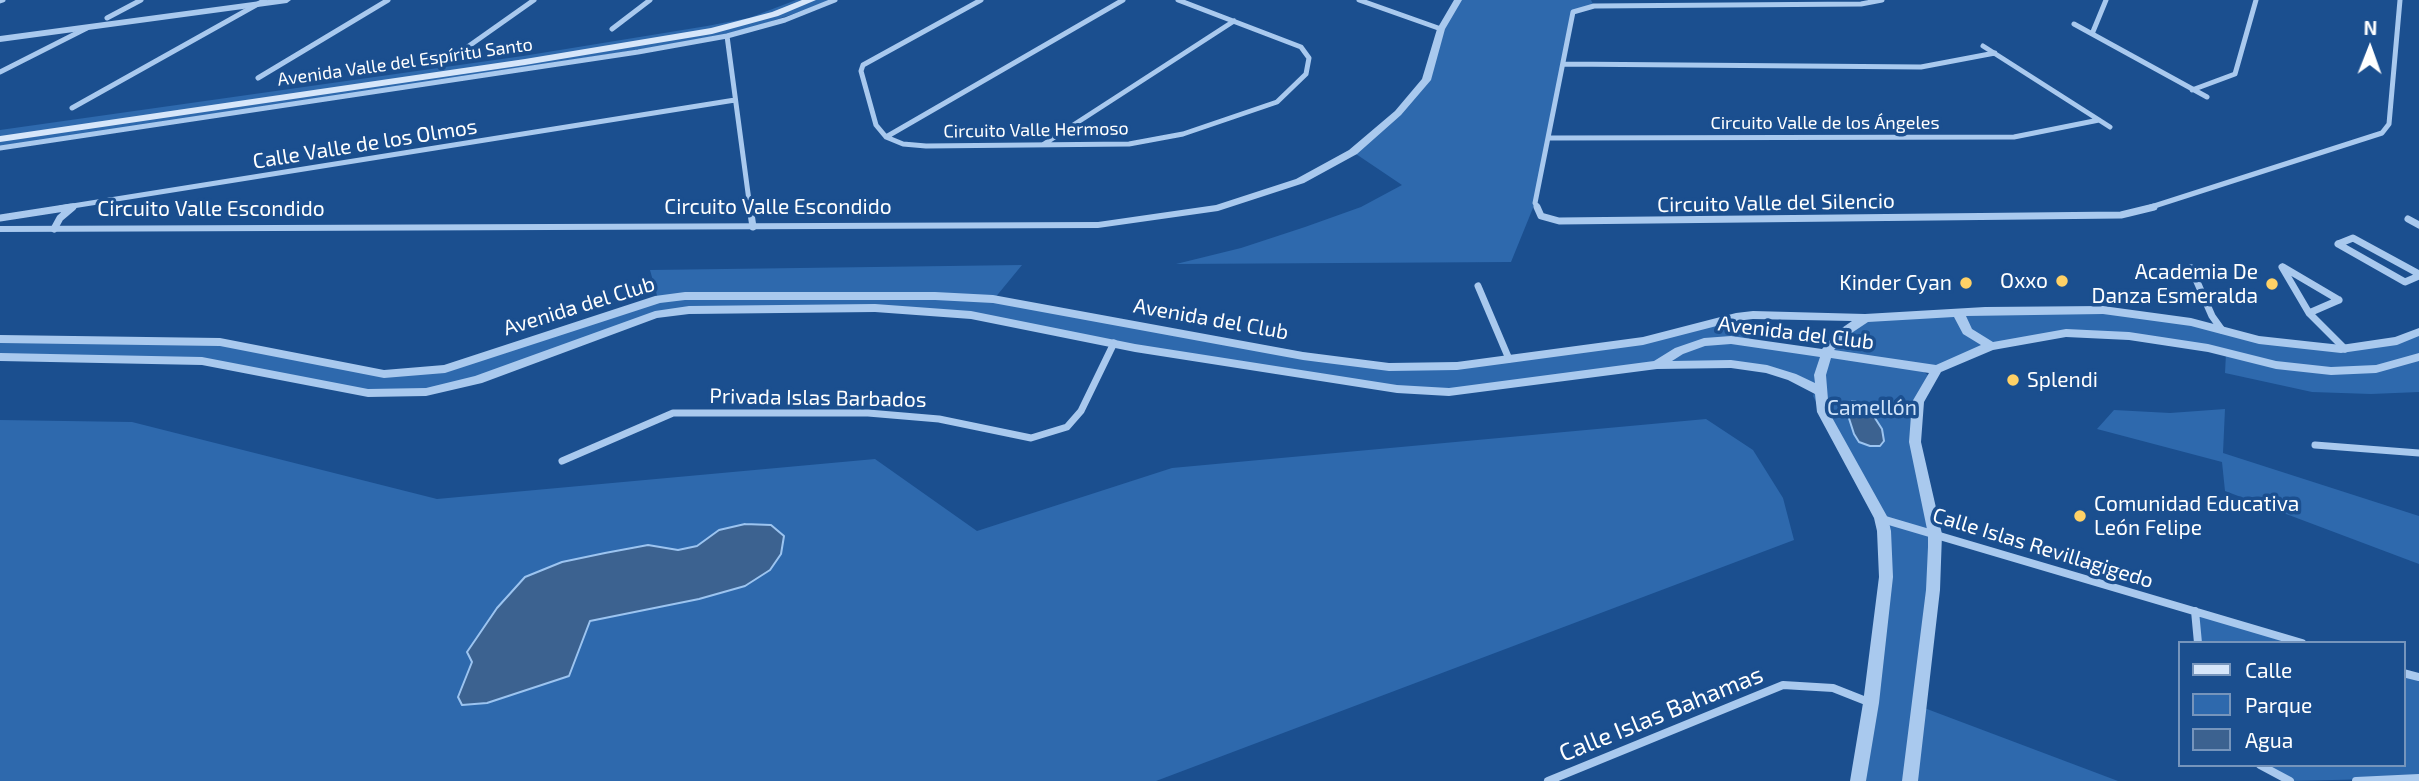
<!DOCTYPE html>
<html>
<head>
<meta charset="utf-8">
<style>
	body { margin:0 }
	#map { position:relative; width:2419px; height:781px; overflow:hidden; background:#1b4f8f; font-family:"Exo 2",sans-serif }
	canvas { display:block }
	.legend { position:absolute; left:2178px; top:641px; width:228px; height:126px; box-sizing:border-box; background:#1b4f8f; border:2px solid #7695bc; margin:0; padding:9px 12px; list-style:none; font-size:21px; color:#fff }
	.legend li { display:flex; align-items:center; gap:14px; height:35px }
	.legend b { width:35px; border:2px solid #7695bc }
	.north { position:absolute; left:2335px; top:14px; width:70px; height:70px; -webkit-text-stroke:5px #1b4f8f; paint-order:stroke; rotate:1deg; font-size:19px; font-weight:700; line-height:28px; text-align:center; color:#fff }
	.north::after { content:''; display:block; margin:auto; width:24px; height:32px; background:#fff; clip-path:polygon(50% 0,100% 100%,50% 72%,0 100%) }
</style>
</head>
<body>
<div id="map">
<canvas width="2419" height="781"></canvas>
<ul class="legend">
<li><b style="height:9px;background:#d6e6fa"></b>Calle</li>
<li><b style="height:19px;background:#2e69ad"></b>Parque</li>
<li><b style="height:19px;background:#3c6290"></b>Agua</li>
</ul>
<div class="north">N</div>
</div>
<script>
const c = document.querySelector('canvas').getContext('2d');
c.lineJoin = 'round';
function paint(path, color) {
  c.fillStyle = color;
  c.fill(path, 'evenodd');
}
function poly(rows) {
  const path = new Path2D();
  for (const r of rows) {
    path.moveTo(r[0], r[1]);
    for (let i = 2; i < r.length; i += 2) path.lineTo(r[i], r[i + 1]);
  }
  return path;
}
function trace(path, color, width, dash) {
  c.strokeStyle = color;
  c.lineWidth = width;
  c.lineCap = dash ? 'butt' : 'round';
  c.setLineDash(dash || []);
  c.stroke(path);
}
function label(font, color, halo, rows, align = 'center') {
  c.font = font + ' "Exo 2",sans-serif';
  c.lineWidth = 7;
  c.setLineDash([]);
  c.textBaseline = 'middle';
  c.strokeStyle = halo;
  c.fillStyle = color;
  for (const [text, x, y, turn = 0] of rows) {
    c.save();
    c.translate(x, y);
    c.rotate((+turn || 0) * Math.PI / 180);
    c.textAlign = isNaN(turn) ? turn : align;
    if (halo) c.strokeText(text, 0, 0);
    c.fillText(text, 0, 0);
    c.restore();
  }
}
paint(poly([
	[796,0,835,0,727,36,0,148,0,130,523,56,707,26,749,18],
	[1458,0,1591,0,1594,6,1573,13,1535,203,1511,262,1176,264,1241,248,1305,227,1361,207,1402,185,1353,152,1398,113,1426,80,1441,29],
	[1022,265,994,299,1389,367,1457,366,1644,342,1736,317,1752,343,1822,354,1866,319,1958,314,1959,319,1989,346,1937,368,1920,369,1928,375,1914,443,1935,534,1919,706,2118,781,1858,781,1884,531,1813,396,1815,390,1767,369,1657,365,1449,392,1253,368,972,315,875,308,656,315,478,380,426,392,368,393,202,361,0,357,0,339,220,342,384,374,445,369,658,299,650,270],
	[2103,310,2191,322,2259,340,2371,346,2419,332,2419,392,2371,394,2312,392,2225,373,2226,353,2208,348,2066,333,1990,345,1971,331,1959,314],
	[2225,409,2223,453,2419,516,2419,564,2225,491,2222,462,2097,429,2114,410,2170,413],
	[1706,419,1753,450,1783,498,1794,540,1156,781,0,781,0,420,132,422,437,499,875,459,977,531,1172,468],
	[2195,611,2302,643,2198,643],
	[2403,673,2419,677,2419,778,2290,781,2260,765,2403,765]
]), '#2e69ad');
const water = poly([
	[1852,401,1866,404,1882,429,1884,441,1880,446,1870,446,1859,442,1854,434,1846,409,1852,401],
	[745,524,771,525,784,536,781,554,770,570,745,586,699,599,590,621,569,676,487,703,462,705,458,697,472,662,467,652,497,608,525,577,562,562,605,553,648,545,678,550,697,546,719,530,745,524]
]);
paint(water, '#3c6290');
trace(water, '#9cc4f0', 2);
trace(poly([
	[981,0,863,65,861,71,876,125,886,137,903,144,926,146,1129,144,1183,134,1277,102,1306,74,1309,58,1301,47,1178,0],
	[1359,0,1441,29],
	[0,1,3,0],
	[107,18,141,0],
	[2074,24,2207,97],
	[612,29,650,0],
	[2092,34,2106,0],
	[727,36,750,208],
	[1983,46,2110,127],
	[466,48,534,0],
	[1563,64,1921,67,1995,53],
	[0,72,87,28],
	[258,78,388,0],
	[2192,90,2235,74,2256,0],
	[72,108,265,0],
	[886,137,1123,0],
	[1549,138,2014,137,2099,120],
	[1044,144,1234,21],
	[0,148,638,52,727,36,785,20,835,0],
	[60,208,735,100],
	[1538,208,1535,203,1573,12,1594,6,1861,4,1882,0],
	[2148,208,2382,133,2389,124,2400,0]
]), '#a9c9ee', 5);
trace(poly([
	[750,207,753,227],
	[1537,207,1541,216,1559,221,2121,215,2154,207],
	[0,218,71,207],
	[2408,219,2419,225],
	[54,229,60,218,73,207],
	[2338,244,2405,282,2419,276],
	[2338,244,2353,238,2419,274],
	[2282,267,2309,313,2345,349],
	[2283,267,2339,300],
	[2191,268,2212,316,2222,330],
	[1478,286,1509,359],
	[2309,313,2339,300],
	[2315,445,2419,453],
	[562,461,673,413,868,413,939,419,1031,438,1067,427,1081,411,1114,343]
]), '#a9c9ee', 7);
trace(poly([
	[1882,519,2302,643],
	[2195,611,2198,643],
	[2403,673,2419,677],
	[2260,765,2290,781],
	[1548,781,1783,685,1833,688,1871,703],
	[2356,781,2419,778]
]), '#a9c9ee', 8);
paint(poly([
	[268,0,291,0,287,3,0,42,0,36,268,0],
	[1454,0,1462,0,1445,29,1431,80,1401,115,1357,154,1304,183,1218,211,1098,228,0,232,0,226,1098,222,1216,205,1296,179,1349,150,1395,111,1422,79,1437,29,1454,0],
	[685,292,935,292,993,295,1303,352,1389,363,1457,362,1643,337,1736,313,1753,311,1865,314,1985,307,2103,306,2191,318,2259,336,2341,345,2395,337,2419,328,2419,336,2397,345,2341,353,2259,344,2191,326,2103,314,1966,316,1972,329,1993,342,2066,329,2129,332,2208,344,2276,361,2331,367,2376,365,2419,353,2419,361,2376,373,2331,375,2276,369,2208,352,2129,340,2066,337,1993,350,1941,372,1924,402,1921,442,1942,534,1940,590,1918,781,1902,781,1926,590,1928,547,1928,534,1909,442,1912,402,1929,373,1831,358,1826,375,1829,412,1888,518,1891,531,1893,577,1879,703,1866,781,1850,781,1863,703,1879,577,1877,531,1874,518,1817,412,1815,394,1788,380,1766,373,1731,368,1657,369,1449,396,1397,393,1135,352,971,319,875,312,689,314,657,318,482,383,426,396,368,397,202,365,0,361,0,353,202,357,368,389,426,388,475,376,655,311,689,306,875,304,971,311,1135,344,1397,385,1449,388,1654,361,1675,348,1704,338,1731,336,1822,349,1839,330,1852,321,1753,319,1736,321,1643,345,1457,370,1389,371,1303,360,993,303,935,300,685,300,660,303,445,373,384,378,220,346,0,343,0,335,220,338,384,370,444,365,655,296,685,292],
	[1954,317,1963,334,1981,345,1936,365,1834,350,1847,336,1868,322,1954,317],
	[1731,344,1820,357,1814,375,1815,383,1796,374,1767,365,1731,360,1672,361,1683,354,1705,346,1731,344]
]), '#a9c9ee');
paint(poly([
	[802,0,816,0,778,16,712,34,525,65,0,142,0,136,525,59,711,28,772,12,802,0]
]), '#d6e6fa');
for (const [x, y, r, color] of [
	[2062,281,7,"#ffd166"],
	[1966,283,7,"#ffd166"],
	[2272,284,7,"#ffd166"],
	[2013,380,7,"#ffd166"],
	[2080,516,7,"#ffd166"]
]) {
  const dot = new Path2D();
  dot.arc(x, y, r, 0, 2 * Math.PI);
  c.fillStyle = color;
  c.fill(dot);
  trace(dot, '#1b4f8f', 2.5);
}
label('18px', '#fff', '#1b4f8f', [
	["Avenida Valle del Espíritu Santo",405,62,-8],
	["Circuito Valle de los Ángeles",1825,123],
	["Circuito Valle Hermoso",1036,130,-1]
]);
label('21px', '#fff', '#1b4f8f', [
	["Calle Valle de los Olmos",365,144,-9],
	["Circuito Valle del Silencio",1776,203,-1],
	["Circuito Valle Escondido",778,207],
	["Circuito Valle Escondido",211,209],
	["Avenida del Club",579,306,-17],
	["Avenida del Club",1211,319,10],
	["Avenida del Club",1796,333,7],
	["Privada Islas Barbados",818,398,1],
	["Calle Islas Revillagigedo",2043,548,17]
]);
label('21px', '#fff', '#1b4f8f', [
	["Academia De",2258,272],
	["Danza Esmeralda",2258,296],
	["Oxxo",2048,281],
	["Kinder Cyan",1952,283],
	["Splendi",2027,380,"left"],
	["Comunidad Educativa",2094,504,"left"],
	["León Felipe",2094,528,"left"]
], 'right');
label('21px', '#cfe3fa', '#1b4f8f', [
	["Camellón",1872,408]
]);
label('24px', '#fff', '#1b4f8f', [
	["Calle Islas Bahamas",1661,714,-22]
]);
</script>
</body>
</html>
